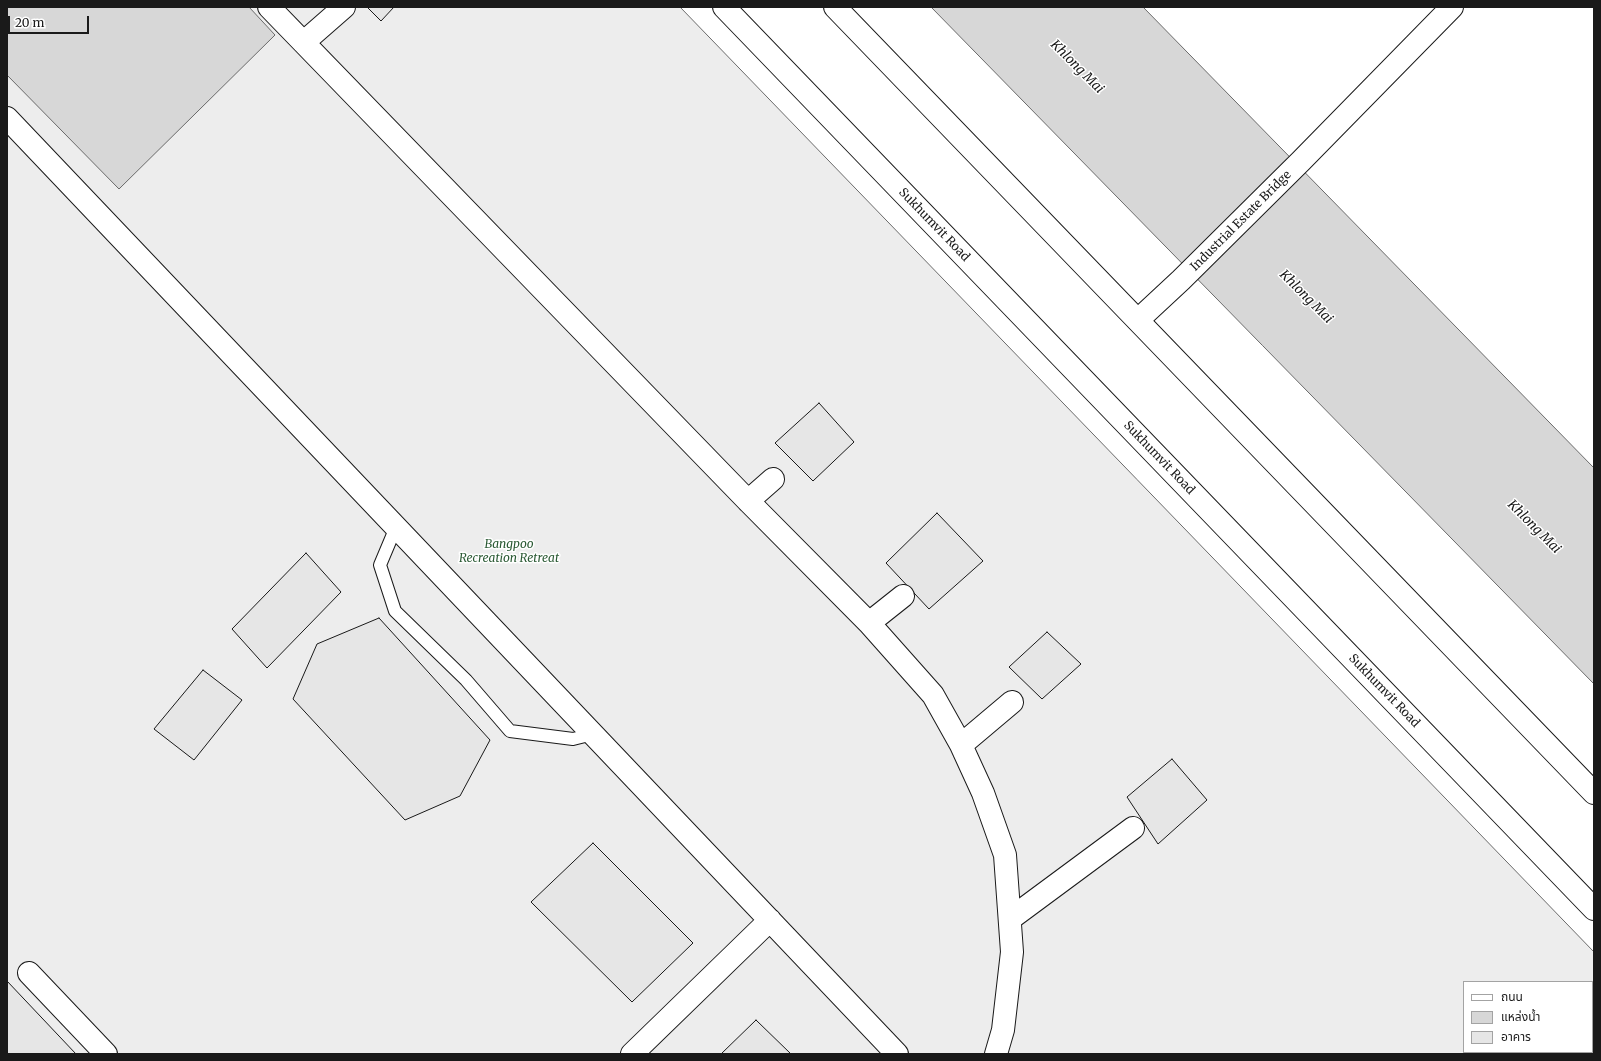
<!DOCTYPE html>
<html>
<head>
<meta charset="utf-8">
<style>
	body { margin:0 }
	#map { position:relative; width:1601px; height:1061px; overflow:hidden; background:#fff; font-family:Merriweather,"Noto Sans Thai",serif }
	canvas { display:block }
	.frame { position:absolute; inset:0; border:8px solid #1a1a1a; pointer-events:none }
	.legend { position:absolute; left:1463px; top:981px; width:130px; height:72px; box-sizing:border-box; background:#fff; border:1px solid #a3a3a3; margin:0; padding:5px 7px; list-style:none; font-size:12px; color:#1a1a1a }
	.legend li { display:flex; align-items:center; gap:8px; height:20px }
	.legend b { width:20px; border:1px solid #a3a3a3 }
	.scale { position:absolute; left:8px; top:16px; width:81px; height:18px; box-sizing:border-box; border:2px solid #1a1a1a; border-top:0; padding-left:5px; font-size:12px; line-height:14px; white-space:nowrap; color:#1a1a1a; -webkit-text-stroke:3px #fff; paint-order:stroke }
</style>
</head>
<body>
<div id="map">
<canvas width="1601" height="1061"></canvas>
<div class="frame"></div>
<ul class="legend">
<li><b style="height:5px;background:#fff"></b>ถนน</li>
<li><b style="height:11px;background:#d7d7d7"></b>แหล่งน้ำ</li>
<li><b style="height:11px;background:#e6e6e6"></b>อาคาร</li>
</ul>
<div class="scale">20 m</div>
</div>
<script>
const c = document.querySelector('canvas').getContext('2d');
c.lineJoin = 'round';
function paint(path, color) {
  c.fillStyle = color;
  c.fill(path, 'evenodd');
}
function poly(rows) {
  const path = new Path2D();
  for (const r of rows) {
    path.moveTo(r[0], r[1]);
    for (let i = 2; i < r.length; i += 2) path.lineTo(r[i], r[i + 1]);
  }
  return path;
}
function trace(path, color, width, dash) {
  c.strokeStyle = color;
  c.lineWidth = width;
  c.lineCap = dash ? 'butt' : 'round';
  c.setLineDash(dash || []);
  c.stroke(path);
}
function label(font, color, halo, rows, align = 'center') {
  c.font = font + ' Merriweather,serif';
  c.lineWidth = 3;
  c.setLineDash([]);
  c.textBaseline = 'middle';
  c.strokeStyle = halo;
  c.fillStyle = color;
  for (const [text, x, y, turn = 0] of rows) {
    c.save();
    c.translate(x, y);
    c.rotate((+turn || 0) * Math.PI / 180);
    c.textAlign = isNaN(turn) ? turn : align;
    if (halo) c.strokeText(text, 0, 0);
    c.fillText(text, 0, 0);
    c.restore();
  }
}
const built = poly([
	[7,7,680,7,1594,952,1594,1054,7,1054,7,7],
	[1464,982,1592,982,1592,1052,1464,1052,1464,982]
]);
paint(built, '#ededed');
trace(built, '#6a6a6a', 1);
const water = poly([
	[7,7,249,7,275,35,119,189,7,75,7,7],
	[931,7,1143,7,1594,468,1594,684,931,7]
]);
paint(water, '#d7d7d7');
trace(water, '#6a6a6a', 1);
const building = poly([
	[367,7,394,7,381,21,367,7],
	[819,403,854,442,813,481,775,443,819,403],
	[937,513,983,561,929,609,886,563,937,513],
	[306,553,341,592,267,668,232,629,306,553],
	[379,618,490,740,460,796,405,820,293,699,317,644,379,618],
	[1047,632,1081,664,1042,699,1009,667,1047,632],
	[203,670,242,700,194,760,154,729,203,670],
	[1172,759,1207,800,1158,844,1127,797,1172,759],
	[593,843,693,943,632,1002,531,902,593,843],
	[7,981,76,1054,7,1054,7,981],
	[756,1020,791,1054,721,1054,756,1020]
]);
paint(building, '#e6e6e6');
trace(building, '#1a1a1a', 1);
const service = poly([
	[396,527,380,565,395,611,466,680,510,731,573,739,593,734]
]);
const minor = poly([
	[269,7,748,501,869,623,933,695,961,745,983,793,1005,855,1012,952,1003,1030,996,1054],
	[304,42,344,7],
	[7,118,897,1054],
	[1138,320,1181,280,1301,161,1452,7],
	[748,501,773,479],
	[869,623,903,596],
	[961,745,1012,702],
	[1010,919,1133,828],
	[29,973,106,1054],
	[632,1054,770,920]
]);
const trunk = poly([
	[724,7,1594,909],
	[835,7,1594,793]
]);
trace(service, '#1a1a1a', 14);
trace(minor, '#1a1a1a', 24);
trace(trunk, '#1a1a1a', 24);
trace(service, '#fff', 12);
trace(minor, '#fff', 22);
trace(trunk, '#fff', 22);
label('12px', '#1a1a1a', '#fff', [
	["Industrial Estate Bridge",1241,221,-45],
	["Sukhumvit Road",934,225,46],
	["Sukhumvit Road",1159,458,46],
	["Sukhumvit Road",1384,691,46]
]);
label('italic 12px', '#2b5a34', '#fff', [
	["Bangpoo",509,545],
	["Recreation Retreat",509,559]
]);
label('italic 13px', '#1a1a1a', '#fff', [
	["Khlong Mai",1077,67,45],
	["Khlong Mai",1306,297,45],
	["Khlong Mai",1534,527,45]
]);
</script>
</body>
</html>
